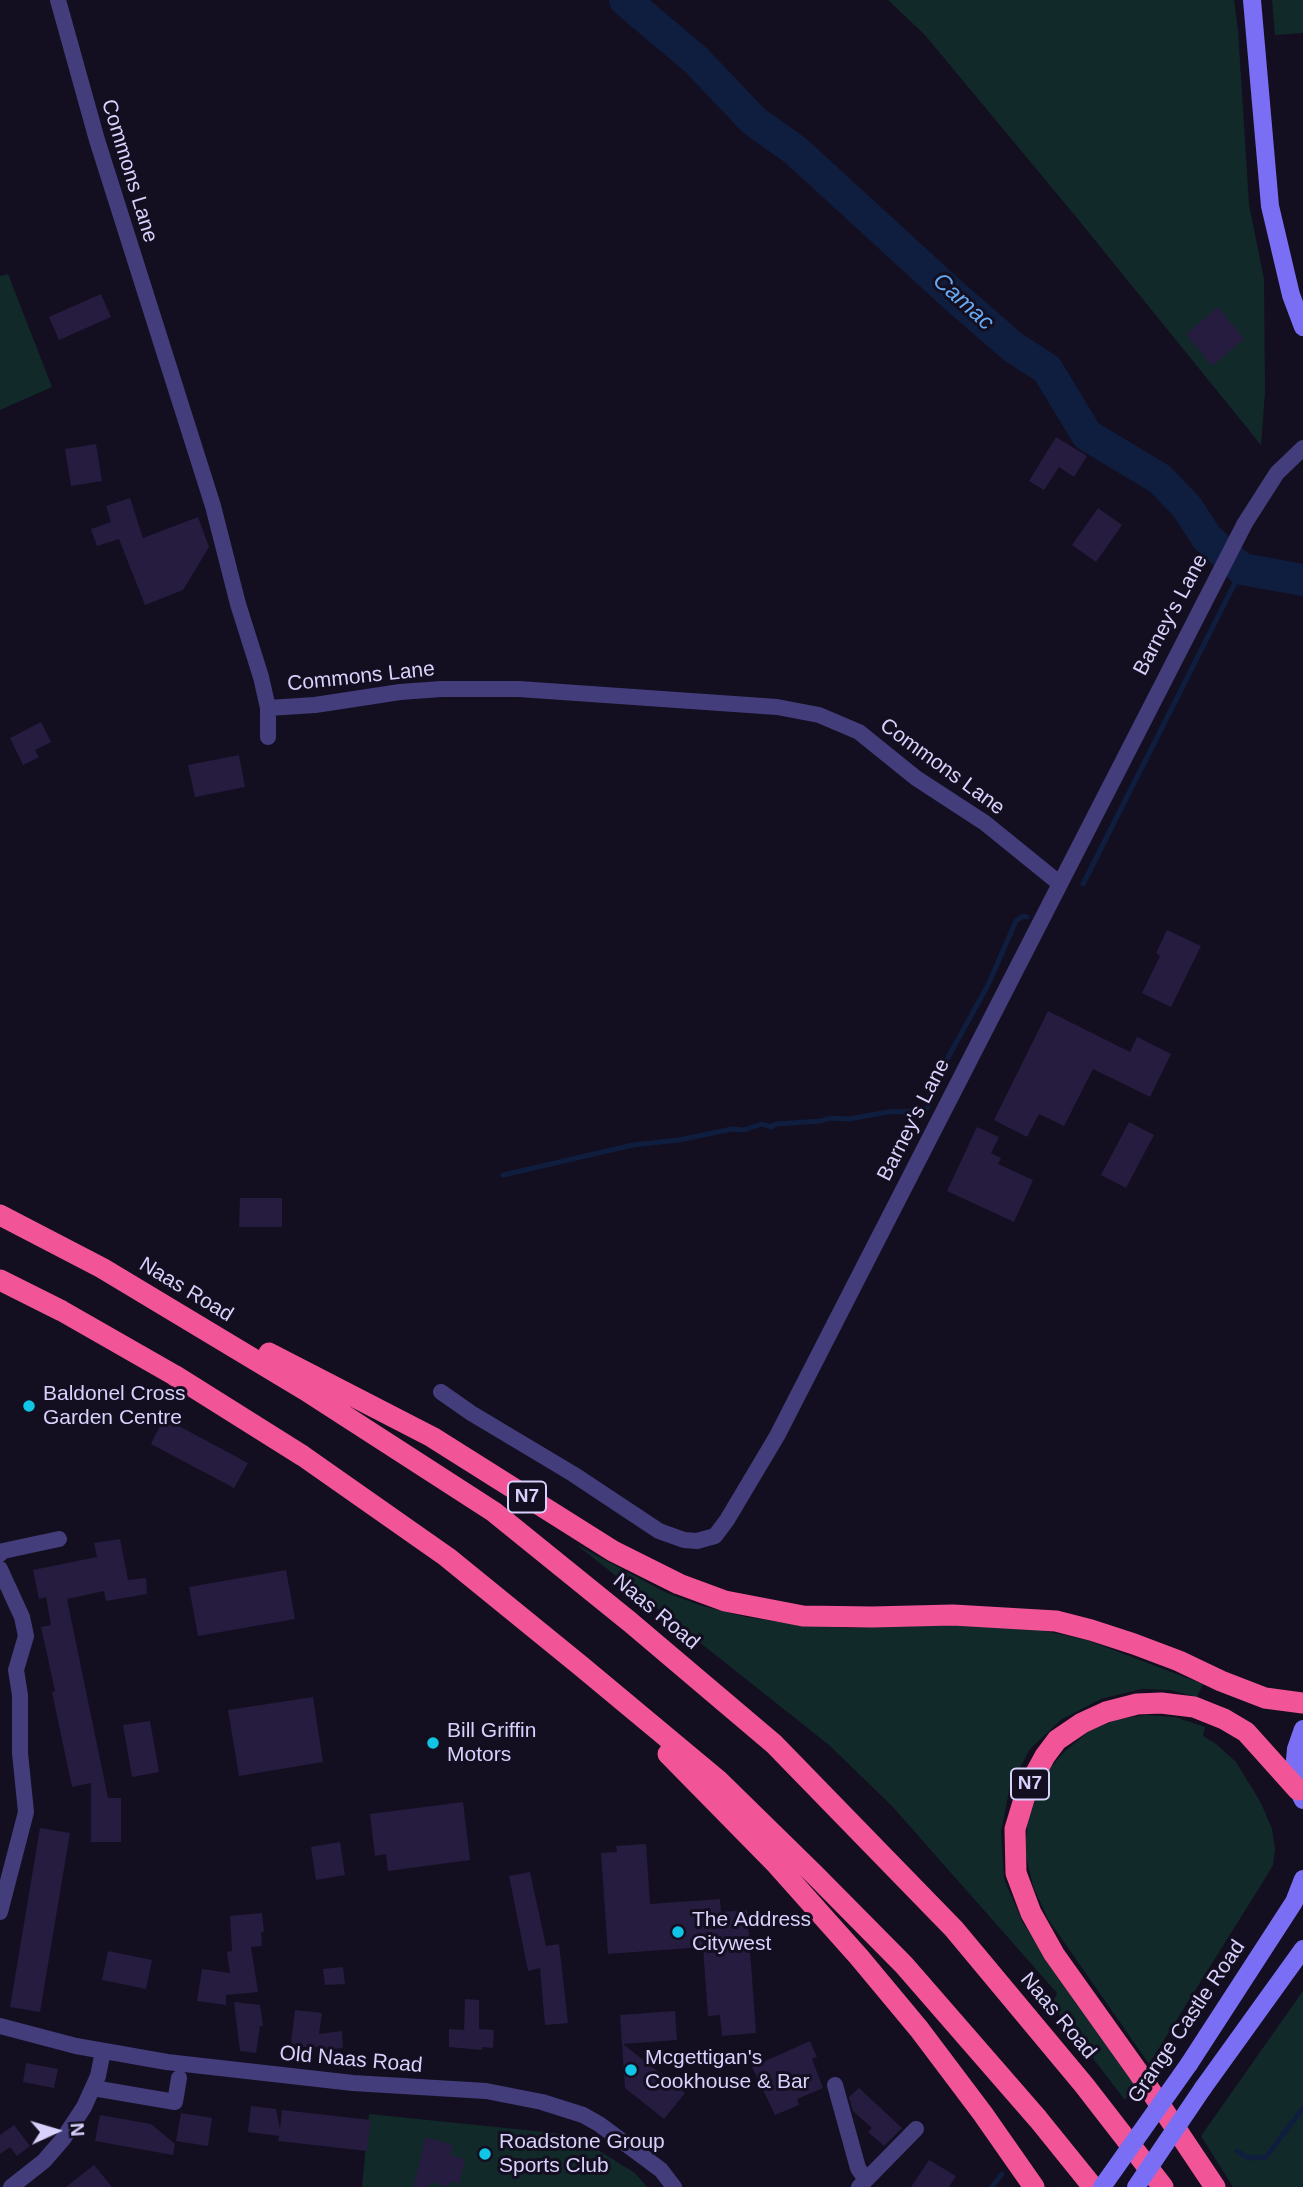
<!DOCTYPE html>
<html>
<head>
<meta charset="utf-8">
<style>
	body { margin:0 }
	#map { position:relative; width:1303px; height:2187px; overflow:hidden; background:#130f20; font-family:Arial,sans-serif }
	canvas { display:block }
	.north { position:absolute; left:21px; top:2096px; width:70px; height:70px; -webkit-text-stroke:5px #130f20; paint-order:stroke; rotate:86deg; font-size:19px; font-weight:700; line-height:28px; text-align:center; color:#d8d1fc }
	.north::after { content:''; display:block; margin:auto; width:24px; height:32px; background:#d8d1fc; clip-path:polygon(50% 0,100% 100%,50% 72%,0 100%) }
</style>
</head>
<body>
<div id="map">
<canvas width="1303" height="2187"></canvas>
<div class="north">N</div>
</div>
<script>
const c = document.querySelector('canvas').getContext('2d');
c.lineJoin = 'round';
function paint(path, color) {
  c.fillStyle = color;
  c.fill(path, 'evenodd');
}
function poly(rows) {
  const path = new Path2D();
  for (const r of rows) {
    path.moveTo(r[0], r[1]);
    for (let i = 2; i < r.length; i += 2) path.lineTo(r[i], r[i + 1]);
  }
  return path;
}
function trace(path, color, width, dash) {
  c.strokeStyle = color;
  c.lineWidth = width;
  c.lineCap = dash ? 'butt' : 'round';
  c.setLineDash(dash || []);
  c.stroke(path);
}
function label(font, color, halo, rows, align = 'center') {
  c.font = font + ' Arial,sans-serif';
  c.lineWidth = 6;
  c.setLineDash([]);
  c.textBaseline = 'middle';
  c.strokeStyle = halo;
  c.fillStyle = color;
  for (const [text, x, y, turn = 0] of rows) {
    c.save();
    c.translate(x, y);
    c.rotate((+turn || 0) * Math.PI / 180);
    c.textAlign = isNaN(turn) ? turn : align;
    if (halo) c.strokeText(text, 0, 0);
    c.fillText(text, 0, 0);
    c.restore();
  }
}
paint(poly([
	[888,0,1234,0,1238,30,1249,205,1264,279,1265,392,1261,445,1077,218,925,35],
	[1272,0,1303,0,1303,33,1275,35],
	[8,274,52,387,0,410,0,276],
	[577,1545,665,1592,699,1605,746,1617,799,1625,850,1628,900,1625,971,1624,1036,1629,1087,1640,1203,1684,1197,1697,1170,1690,1141,1689,1101,1699,1062,1719,1030,1749,1010,1786,1001,1832,1004,1879,1023,1923,1135,2085,1125,2100,1052,2005,1057,1993,892,1806,829,1745],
	[1146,1715,1175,1717,1205,1727,1203,1736,1216,1744,1236,1762,1261,1803,1272,1829,1275,1849,1273,1865,1261,1885,1149,2064,1048,1919,1033,1886,1025,1851,1029,1807,1043,1776,1065,1751,1089,1731,1118,1719],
	[1303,1991,1303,2187,1233,2187,1201,2136],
	[369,2114,574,2135,635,2173,647,2187,362,2187]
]), '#122929');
trace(poly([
	[1083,884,1242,569],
	[935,1081,988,985,1016,921,1023,916,1027,917],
	[503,1175,633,1145,679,1140,732,1129,744,1130,762,1124,771,1127,776,1124,821,1121,830,1118,849,1119,888,1112,922,1111,928,1107,930,1093],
	[1237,2151,1248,2158,1266,2157,1303,2108],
	[992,2187,1002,2174]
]), '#0f1e3f', 5);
trace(poly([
	[625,0,696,60,754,121,795,150,952,294,1013,347,1047,369,1087,435,1160,479,1187,507,1207,538,1242,569,1303,580]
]), '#0f1e3f', 32);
paint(poly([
	[101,294,111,317,59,340,49,317],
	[1218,307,1244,339,1212,366,1186,334],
	[1056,437,1087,456,1074,477,1059,467,1044,490,1029,481],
	[96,444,102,481,71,486,65,449],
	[130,498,143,538,198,517,209,547,183,590,145,605,119,539,97,546,91,529,111,522,106,506],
	[1098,508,1122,525,1096,562,1072,545],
	[41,722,51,742,35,750,39,757,23,765,10,738],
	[239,755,245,787,195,797,188,765],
	[1167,930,1201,946,1171,1007,1142,993,1160,956,1156,953],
	[1048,1011,1130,1052,1137,1037,1171,1054,1150,1097,1093,1069,1064,1126,1039,1114,1027,1137,994,1120],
	[1129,1122,1154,1135,1126,1188,1101,1175],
	[977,1127,999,1137,991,1153,1001,1158,998,1164,1033,1180,1014,1222,947,1191],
	[240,1198,282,1198,282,1227,239,1227],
	[164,1418,248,1463,234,1488,151,1444],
	[120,1539,128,1580,146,1578,147,1594,106,1601,104,1591,67,1599,108,1798,121,1798,121,1842,91,1842,91,1783,72,1787,52,1692,55,1691,41,1627,51,1625,46,1597,39,1599,33,1570,97,1557,94,1543],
	[286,1570,295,1619,198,1636,189,1587],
	[313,1697,323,1762,239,1776,228,1710],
	[150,1721,159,1772,132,1777,123,1725],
	[463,1802,470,1860,388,1871,386,1854,375,1856,370,1814],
	[40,1828,70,1833,40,2012,10,2007],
	[340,1842,345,1875,316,1880,311,1847],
	[646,1844,650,1904,720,1899,721,1912,747,1910,756,2033,722,2036,720,2015,708,2016,703,1947,608,1954,601,1853,617,1852,616,1846],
	[530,1872,546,1946,559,1944,568,2023,545,2025,540,1968,528,1971,509,1876],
	[262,1913,264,1932,261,1932,262,1946,251,1947,258,1992,226,1995,226,2005,197,2001,202,1969,230,1973,227,1952,232,1951,230,1916],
	[108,1951,152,1960,146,1989,102,1980],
	[343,1967,345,1984,325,1985,323,1969],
	[465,1999,479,2000,479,2029,494,2030,493,2048,482,2047,482,2050,449,2047,449,2029,464,2030],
	[234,2002,260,2005,263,2026,260,2026,256,2053,240,2051],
	[295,2010,322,2013,319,2034,342,2031,343,2048,326,2050,325,2047,292,2047,291,2043],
	[675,2011,677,2040,623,2044,685,2093,664,2119,625,2088,620,2015],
	[810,2041,817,2057,812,2059,823,2088,797,2099,799,2105,775,2115,752,2067],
	[26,2063,58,2069,54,2088,23,2082],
	[859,2088,902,2128,884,2146,868,2132,872,2128,853,2111,849,2097],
	[251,2106,276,2109,280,2129,282,2110,371,2120,367,2151,278,2141,279,2136,248,2132],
	[181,2113,212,2118,208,2146,176,2141],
	[100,2115,151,2124,175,2144,173,2155,95,2141],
	[14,2125,30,2146,17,2156,10,2147,0,2154,0,2135],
	[426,2137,453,2145,450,2155,465,2159,459,2184,451,2181,448,2187,431,2182,429,2187,413,2187],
	[929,2160,956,2176,949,2187,911,2187],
	[94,2165,112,2187,66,2187]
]), '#251c3f');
trace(poly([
	[58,0,97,140,213,506,238,604,261,677,268,708,315,705,400,692,441,689,519,689,777,707,819,715,859,732,916,778,985,823,1059,883],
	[268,737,268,708],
	[441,1392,471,1413,573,1474,659,1531,684,1540,697,1541,715,1536,727,1520,777,1436,1245,523,1277,473,1303,448],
	[0,1554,3,1551,59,1539],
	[0,1569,22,1617,26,1636,16,1670,20,1695,20,1753,26,1812,0,1912],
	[0,2026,76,2046,167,2062,353,2083,486,2091,542,2102,583,2115,599,2124,661,2170,674,2187],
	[835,2085,858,2168,866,2180],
	[93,2088,175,2102,179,2078],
	[11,2187,44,2161,63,2139,84,2107,98,2076,103,2051],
	[859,2187,916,2129]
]), '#433d7b', 16);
trace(poly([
	[1252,0,1270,206,1291,295,1303,327],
	[1303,1729,1296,1749,1294,1770,1298,1790,1303,1800],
	[1189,2064,1294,1902,1303,1879],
	[1203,2088,1303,1949]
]), '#7a6ff4', 18);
trace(poly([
	[0,1215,102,1268,305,1390,494,1512,630,1622,774,1744,954,1929,1084,2085,1163,2187],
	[0,1280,62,1311,174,1375,303,1456,447,1557,581,1666,718,1780,814,1874,904,1965,1038,2119,1093,2187],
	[269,1353,432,1437,613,1551,679,1584,725,1601,803,1616,872,1617,953,1615,1056,1621,1091,1630,1134,1644,1179,1661,1221,1681,1265,1698,1303,1703],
	[668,1754,777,1865,859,1957,919,2029,983,2114,1034,2187],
	[1215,2187,1138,2072,1054,1954,1031,1913,1016,1873,1015,1829,1027,1789,1045,1756,1057,1740,1082,1723,1106,1712,1137,1704,1161,1703,1194,1707,1224,1719,1246,1732,1298,1790]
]), '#f25597', 21);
trace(poly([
	[1102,2187,1189,2064],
	[1136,2187,1203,2088]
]), '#7a6ff4', 18);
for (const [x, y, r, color] of [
	[29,1406,7,"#11c5e7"],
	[433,1743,7,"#11c5e7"],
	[678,1932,7,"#11c5e7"],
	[631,2070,7,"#11c5e7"],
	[485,2154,7,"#11c5e7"]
]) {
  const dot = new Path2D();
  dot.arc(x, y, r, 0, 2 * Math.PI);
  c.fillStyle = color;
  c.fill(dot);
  trace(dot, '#130f20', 2.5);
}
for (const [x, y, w] of [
	[527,1497,38],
	[1030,1784,38]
]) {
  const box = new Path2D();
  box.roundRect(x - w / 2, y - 15.5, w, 31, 5);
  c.fillStyle = '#130f20';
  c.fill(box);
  trace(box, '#d8d1fc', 2);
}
label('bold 19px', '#d8d1fc', null, [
	["N7",527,1497],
	["N7",1030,1784]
]);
label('21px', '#d8d1fc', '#130f20', [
	["Commons Lane",129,171,73],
	["Barney's Lane",1171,615,-62],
	["Commons Lane",361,677,-6],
	["Commons Lane",942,767,36],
	["Barney's Lane",914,1120,-63],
	["Naas Road",186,1290,31],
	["Naas Road",656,1612,40],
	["Naas Road",1058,2016,50],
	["Grange Castle Road",1187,2022,-56],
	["Old Naas Road",351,2060,5]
]);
label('21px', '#d8d1fc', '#130f20', [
	["Baldonel Cross",43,1394],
	["Garden Centre",43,1418],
	["Bill Griffin",447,1731],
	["Motors",447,1755],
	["The Address",692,1920],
	["Citywest",692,1944],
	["Mcgettigan's",645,2058],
	["Cookhouse & Bar",645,2082],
	["Roadstone Group",499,2142],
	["Sports Club",499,2166]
], 'left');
label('italic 23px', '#67aaf4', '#130f20', [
	["Camac",963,302,42]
]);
</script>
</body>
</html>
